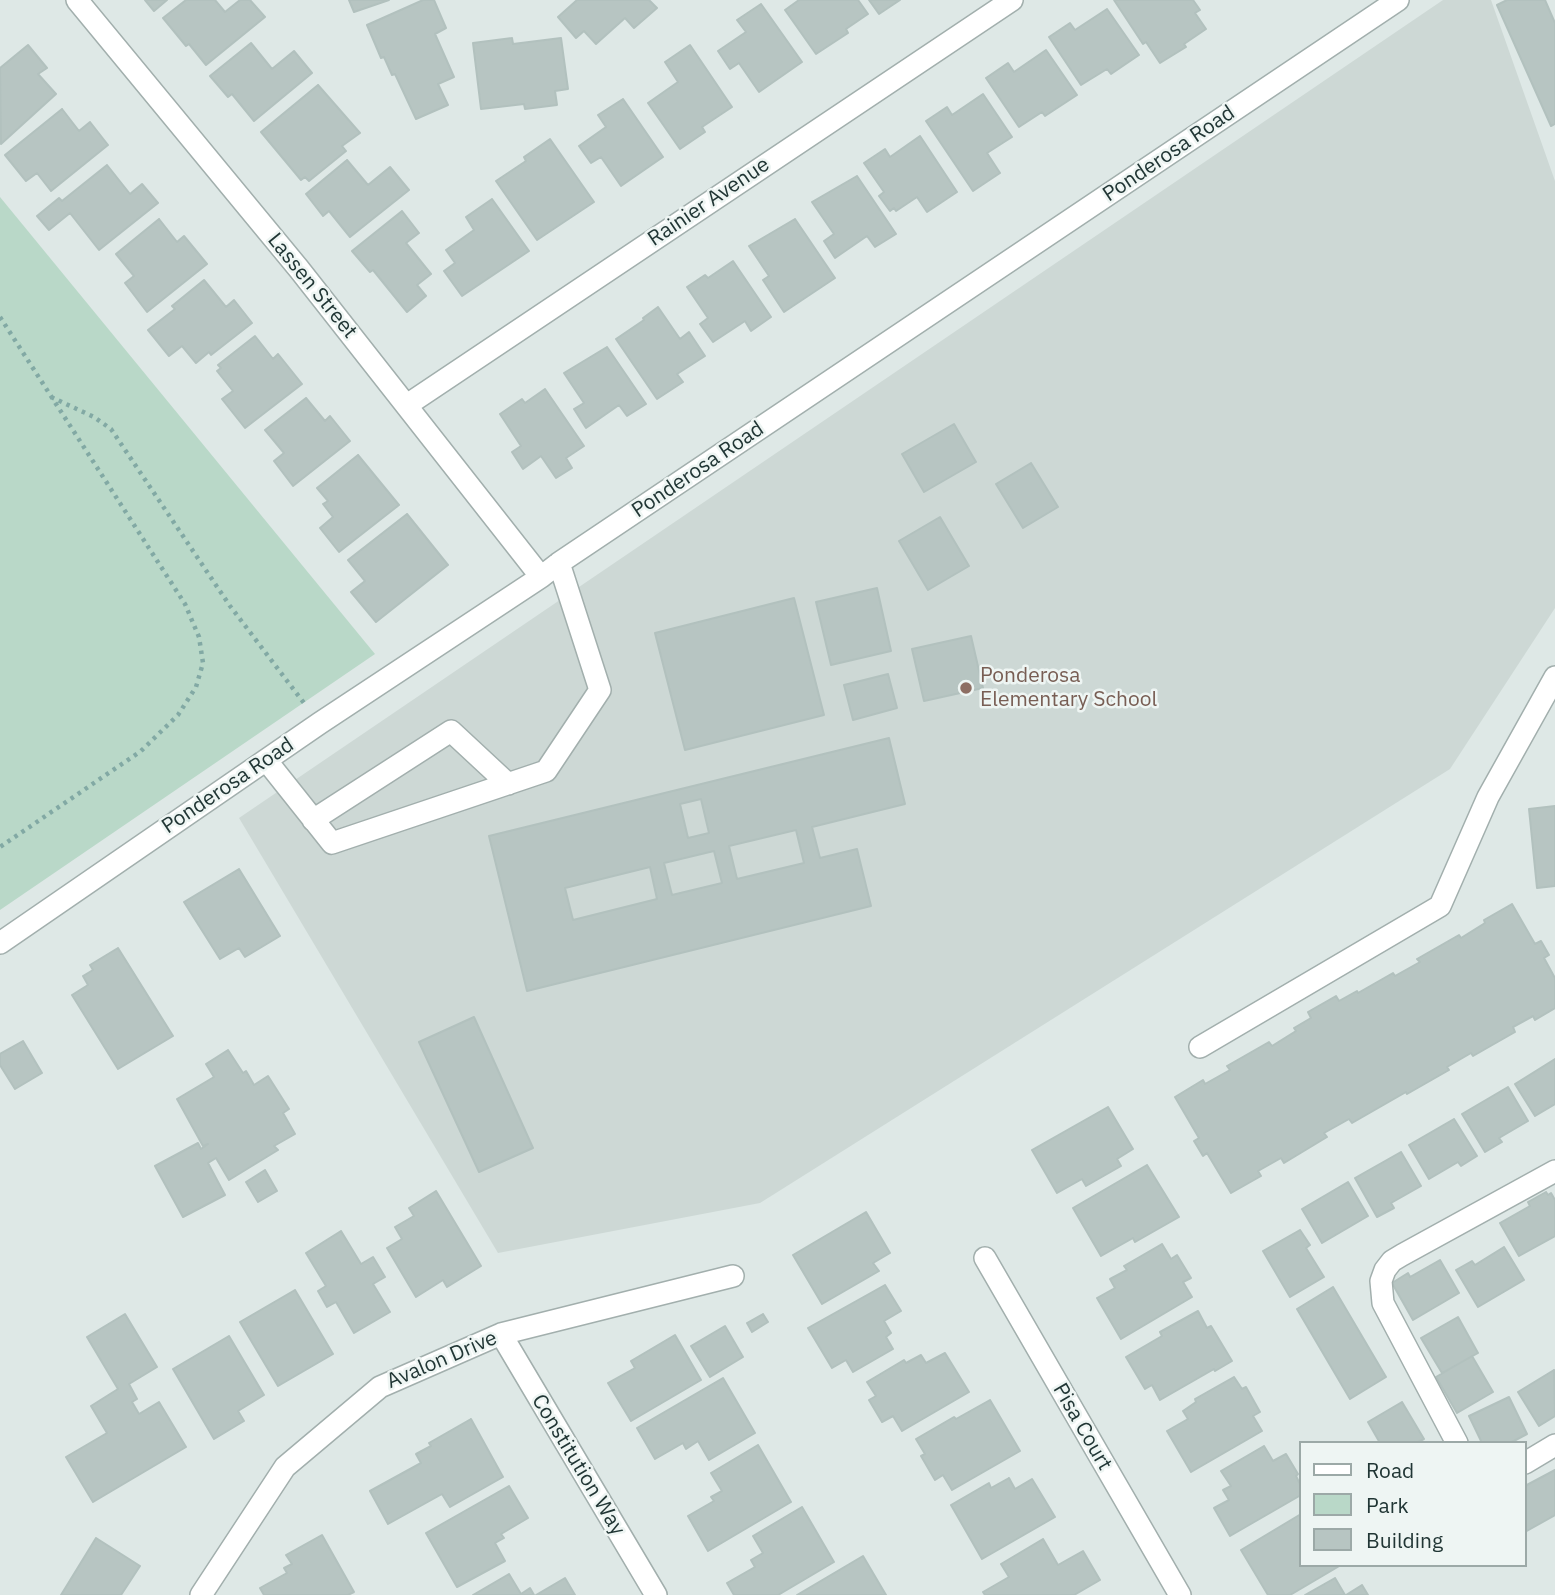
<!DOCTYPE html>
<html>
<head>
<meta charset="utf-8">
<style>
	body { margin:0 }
	#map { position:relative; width:1555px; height:1595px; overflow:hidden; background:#dee8e6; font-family:"IBM Plex Sans",sans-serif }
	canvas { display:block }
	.legend { position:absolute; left:1299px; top:1441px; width:228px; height:126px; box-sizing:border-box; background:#eef5f3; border:2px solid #9ca9a7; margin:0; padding:9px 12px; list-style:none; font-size:21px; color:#213635 }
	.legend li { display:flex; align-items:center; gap:14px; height:35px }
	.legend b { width:35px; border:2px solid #9ca9a7 }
</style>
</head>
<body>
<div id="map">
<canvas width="1555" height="1595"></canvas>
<ul class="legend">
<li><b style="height:9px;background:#fff"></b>Road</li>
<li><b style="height:19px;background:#b9d8c8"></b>Park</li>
<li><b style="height:19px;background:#b7c5c2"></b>Building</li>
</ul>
</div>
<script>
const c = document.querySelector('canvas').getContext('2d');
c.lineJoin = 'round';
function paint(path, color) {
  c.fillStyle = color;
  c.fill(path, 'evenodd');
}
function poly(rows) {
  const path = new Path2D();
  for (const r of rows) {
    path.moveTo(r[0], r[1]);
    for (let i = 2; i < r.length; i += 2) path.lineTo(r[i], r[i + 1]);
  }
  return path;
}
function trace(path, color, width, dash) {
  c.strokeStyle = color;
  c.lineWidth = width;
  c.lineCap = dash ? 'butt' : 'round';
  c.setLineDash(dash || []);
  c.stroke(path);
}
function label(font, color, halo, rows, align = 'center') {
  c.font = font + ' "IBM Plex Sans",sans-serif';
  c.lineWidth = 5;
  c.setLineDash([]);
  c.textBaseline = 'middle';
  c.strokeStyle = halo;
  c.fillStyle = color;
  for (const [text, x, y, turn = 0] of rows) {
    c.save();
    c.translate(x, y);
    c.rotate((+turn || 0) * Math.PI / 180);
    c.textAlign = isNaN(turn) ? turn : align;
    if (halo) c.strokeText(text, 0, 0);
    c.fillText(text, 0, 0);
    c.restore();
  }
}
paint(poly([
	[1443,0,1491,0,1555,181,1555,608,1450,769,760,1203,498,1253,239,818]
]), '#cdd8d5');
paint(poly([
	[0,197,375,654,0,910]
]), '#b9d8c8');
const building = poly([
	[145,0,167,0,154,11,145,0],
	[186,0,215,0,225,12,240,0,250,0,265,17,206,65,189,44,186,46,163,18,186,0],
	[349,0,389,0,354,12,349,0],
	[423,0,434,0,446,28,435,34,454,77,438,84,448,105,416,119,395,74,392,75,384,57,381,58,367,25,423,0],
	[577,0,649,0,657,8,634,28,625,18,596,44,584,31,576,38,558,17,577,0],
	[799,0,858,0,868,14,846,29,848,33,816,54,785,10,799,0],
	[869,0,900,0,879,14,869,0],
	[1114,0,1193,0,1200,10,1195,13,1206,29,1184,44,1186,47,1160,63,1146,42,1143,44,1114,0],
	[1507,0,1545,0,1555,23,1555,124,1551,126,1497,5,1507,0],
	[761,4,802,62,759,92,739,63,730,69,718,51,746,32,737,20,761,4],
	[1107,9,1139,55,1111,74,1107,69,1081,85,1049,37,1070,23,1075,30,1107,9],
	[512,38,513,44,561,38,568,89,555,91,557,105,525,109,524,104,481,109,473,43,512,38],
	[251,43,272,69,294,51,312,73,254,121,232,94,228,97,210,76,251,43],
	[28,45,47,68,38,74,56,94,1,144,0,68,28,45],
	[690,45,732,107,702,127,705,132,680,149,648,103,678,82,665,62,690,45],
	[1046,50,1077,95,1045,116,1042,112,1019,127,986,78,1008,63,1014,72,1046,50],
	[318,85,360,133,342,146,346,151,309,181,305,177,301,180,261,132,318,85],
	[983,94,1012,137,987,153,1000,173,973,191,926,121,947,107,952,115,983,94],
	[623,99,663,157,621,186,601,157,591,163,579,146,606,127,598,115,623,99],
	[62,109,79,131,90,122,108,145,51,191,37,173,26,181,5,155,62,109],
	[920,136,957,192,927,212,917,197,896,211,894,208,890,211,879,196,884,192,864,163,885,149,890,157,920,136],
	[550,139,594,202,537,240,496,181,526,161,524,157,550,139],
	[347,160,368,185,390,167,409,190,350,237,329,211,323,216,306,194,347,160],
	[107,165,130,194,142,184,158,203,99,250,70,213,49,230,37,216,59,198,62,201,107,165],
	[857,176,896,234,875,247,867,236,835,258,824,241,834,234,812,202,857,176],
	[492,199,529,251,462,296,444,271,455,263,446,250,474,230,466,217,492,199],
	[402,211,419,233,406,243,431,274,417,285,426,296,407,312,373,270,370,272,352,251,402,211],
	[159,219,177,242,184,236,207,264,147,312,125,283,134,276,116,254,159,219],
	[795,219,835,278,784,312,763,280,769,276,749,246,795,219],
	[733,261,771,317,751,331,745,321,713,342,700,324,708,318,687,287,705,275,708,278,733,261],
	[204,280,226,307,234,300,252,323,211,355,209,352,196,363,182,346,169,356,148,330,175,309,172,306,204,280],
	[658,307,680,339,689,332,705,356,677,374,683,382,657,399,616,339,644,320,643,318,658,307],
	[255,336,273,359,278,354,302,384,245,428,222,399,233,391,217,371,221,368,218,365,255,336],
	[607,347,646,404,627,416,619,405,586,428,574,409,584,403,564,373,607,347],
	[545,389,584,446,566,458,572,468,556,478,541,456,523,469,512,452,521,446,500,414,522,399,525,403,545,389],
	[306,398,325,421,330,416,350,441,293,486,274,461,284,453,265,430,306,398],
	[954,424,976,462,924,492,902,454,954,424],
	[358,455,399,505,339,552,320,528,333,517,323,504,328,501,317,488,358,455],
	[1031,463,1058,507,1023,528,996,484,1031,463],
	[407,514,448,565,376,622,351,592,365,581,348,560,407,514],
	[940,517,969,566,928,590,899,541,940,517],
	[877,588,891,651,831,665,816,602,877,588],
	[794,598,824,715,685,750,655,633,794,598],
	[971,636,983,688,924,701,912,649,971,636],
	[888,674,897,708,853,720,844,685,888,674],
	[889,738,905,804,812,827,820,858,857,849,871,906,527,991,489,836,889,738],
	[701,799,709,833,688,838,680,804,701,799],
	[796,830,804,863,737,879,729,846,796,830],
	[714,851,722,883,672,895,664,863,714,851],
	[650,867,657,899,573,920,565,888,650,867],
	[1555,806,1555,886,1537,888,1529,809,1555,806],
	[239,869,280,936,245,957,239,948,220,959,184,902,239,869],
	[1512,904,1535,944,1541,941,1549,955,1544,958,1555,978,1555,1008,1535,1020,1533,1016,1513,1027,1515,1032,1473,1056,1471,1053,1447,1067,1449,1070,1407,1094,1406,1092,1352,1123,1349,1119,1324,1133,1327,1137,1284,1163,1281,1158,1258,1171,1261,1176,1231,1193,1207,1153,1203,1156,1194,1141,1199,1138,1175,1097,1203,1080,1205,1084,1230,1070,1227,1066,1269,1042,1272,1046,1296,1031,1294,1028,1311,1018,1308,1012,1336,996,1339,1001,1357,991,1358,993,1393,973,1395,976,1420,962,1417,959,1459,935,1461,938,1485,923,1484,920,1512,904],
	[118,948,173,1036,118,1069,72,995,88,985,83,976,93,970,90,965,118,948],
	[474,1017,533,1148,479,1172,419,1042,474,1017],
	[23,1041,42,1073,15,1089,0,1065,0,1054,23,1041],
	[228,1050,243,1073,246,1071,254,1085,268,1076,289,1109,283,1113,295,1134,274,1146,278,1150,229,1180,216,1158,208,1163,225,1195,183,1217,155,1166,198,1143,201,1149,208,1144,203,1146,177,1099,214,1077,206,1064,228,1050],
	[1555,1059,1555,1104,1535,1116,1515,1084,1555,1059],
	[1508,1087,1528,1121,1499,1138,1502,1142,1485,1152,1462,1114,1508,1087],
	[1108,1107,1133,1149,1117,1159,1121,1166,1086,1186,1082,1179,1057,1193,1032,1150,1108,1107],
	[1454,1119,1477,1156,1461,1166,1458,1162,1429,1179,1409,1145,1454,1119],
	[1401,1152,1421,1186,1391,1203,1394,1208,1377,1217,1355,1178,1401,1152],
	[1147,1165,1179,1217,1135,1242,1133,1238,1101,1256,1073,1208,1147,1165],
	[265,1170,277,1191,258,1202,246,1182,265,1170],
	[1348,1182,1368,1216,1322,1243,1302,1209,1348,1182],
	[436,1191,481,1266,447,1287,443,1280,416,1297,387,1248,402,1239,395,1227,414,1216,409,1208,436,1191],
	[1546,1192,1548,1195,1551,1193,1555,1200,1555,1236,1519,1256,1500,1223,1530,1206,1528,1202,1546,1192],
	[866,1212,890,1253,873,1263,879,1271,822,1304,793,1255,866,1212],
	[1300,1230,1310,1245,1306,1248,1324,1277,1290,1297,1263,1251,1300,1230],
	[341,1231,361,1264,373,1257,385,1277,373,1284,390,1312,354,1333,336,1302,327,1307,318,1291,326,1286,306,1253,341,1231],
	[1162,1244,1171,1259,1177,1255,1191,1278,1183,1282,1192,1297,1121,1339,1097,1298,1115,1288,1110,1279,1127,1270,1124,1266,1162,1244],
	[1504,1247,1524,1280,1478,1307,1456,1270,1472,1261,1475,1265,1504,1247],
	[1440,1260,1459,1293,1413,1320,1392,1283,1408,1273,1410,1277,1440,1260],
	[885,1285,901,1311,884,1321,891,1333,886,1337,893,1349,853,1372,846,1360,832,1368,808,1328,885,1285],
	[1333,1287,1386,1377,1350,1399,1297,1309,1333,1287],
	[295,1290,333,1354,278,1386,240,1322,295,1290],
	[1198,1311,1207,1328,1211,1326,1232,1361,1215,1371,1214,1369,1160,1400,1152,1385,1145,1389,1126,1357,1162,1336,1160,1332,1198,1311],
	[125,1314,157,1367,129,1384,137,1399,132,1402,139,1414,159,1402,186,1447,93,1502,66,1457,107,1433,91,1406,118,1389,87,1337,125,1314],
	[763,1314,768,1322,752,1332,747,1323,763,1314],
	[1458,1317,1478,1353,1442,1373,1421,1338,1458,1317],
	[725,1326,743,1357,710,1377,691,1346,725,1326],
	[675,1335,701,1380,631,1421,608,1383,635,1368,631,1361,675,1335],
	[229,1336,264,1395,238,1411,244,1421,214,1439,173,1369,229,1336],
	[945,1353,969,1392,902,1431,893,1416,882,1422,869,1400,876,1396,867,1382,904,1360,906,1363,921,1355,926,1363,945,1353],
	[1472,1356,1493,1392,1457,1413,1436,1377,1472,1356],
	[1554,1370,1555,1416,1539,1426,1518,1392,1554,1370],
	[1234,1377,1242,1389,1246,1387,1260,1412,1253,1416,1262,1431,1191,1472,1167,1431,1188,1419,1183,1411,1196,1402,1195,1399,1234,1377],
	[723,1378,755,1433,709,1460,698,1441,686,1449,683,1443,655,1459,637,1428,723,1378],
	[1509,1397,1527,1434,1510,1443,1482,1443,1469,1416,1509,1397],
	[990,1400,1020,1451,952,1490,943,1475,935,1480,921,1456,925,1454,916,1439,954,1417,956,1419,990,1400],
	[1402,1402,1424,1439,1416,1443,1380,1443,1368,1422,1402,1402],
	[471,1419,503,1477,450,1507,442,1494,388,1524,370,1491,421,1463,416,1454,431,1446,429,1443,471,1419],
	[758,1445,791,1502,708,1551,688,1516,714,1501,711,1497,722,1491,711,1473,758,1445],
	[1264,1446,1273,1461,1286,1454,1298,1474,1296,1476,1301,1486,1301,1495,1230,1536,1214,1508,1229,1500,1223,1490,1231,1486,1221,1471,1264,1446],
	[1555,1470,1555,1515,1525,1532,1525,1486,1555,1470],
	[1009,1478,1015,1489,1032,1479,1055,1517,982,1559,951,1505,989,1483,991,1488,1009,1478],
	[509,1486,528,1518,501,1534,504,1538,495,1543,505,1561,457,1587,426,1533,509,1486],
	[802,1507,834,1562,778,1595,734,1595,727,1583,755,1567,751,1560,763,1553,753,1536,802,1507],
	[1301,1514,1301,1565,1341,1565,1290,1595,1268,1595,1241,1550,1301,1514],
	[322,1535,354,1592,348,1595,264,1595,260,1588,287,1573,284,1568,292,1564,286,1555,322,1535],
	[96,1538,140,1566,121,1595,61,1595,96,1538],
	[1043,1539,1058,1565,1083,1551,1100,1580,1074,1595,985,1595,983,1592,1009,1577,1001,1564,1043,1539],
	[863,1556,886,1595,797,1595,863,1556],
	[509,1574,521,1594,530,1588,534,1595,473,1595,509,1574],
	[565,1578,575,1595,536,1595,565,1578],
	[1335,1578,1345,1595,1305,1595,1335,1578],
	[1362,1585,1368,1595,1346,1595,1362,1585]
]);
paint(building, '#b7c5c2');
trace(building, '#b2c1be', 2);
const minor = poly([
	[77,0,299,269,541,577],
	[407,405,1012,0],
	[266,760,332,843,546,771,600,690,559,563],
	[313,820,451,731,508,784],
	[0,943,320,723,541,577,559,563,1398,0],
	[1200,1047,1440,906,1488,797,1555,677],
	[985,1258,1180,1595],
	[501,1334,656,1595],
	[1457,1443,1383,1303,1381,1281,1385,1270,1392,1261,1402,1255,1555,1171],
	[1525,1463,1555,1445],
	[201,1595,285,1467,380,1387,501,1334,733,1276]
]);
trace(minor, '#a2afad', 24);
trace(poly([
	[0,317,185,604,199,637,203,663,196,687,178,715,141,751,0,847],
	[51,397,94,417,111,429,230,606,304,703]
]), '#82a9a4', 4.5, [3.5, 5]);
trace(minor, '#fff', 21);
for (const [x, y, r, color] of [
	[966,688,7,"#8d6e63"]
]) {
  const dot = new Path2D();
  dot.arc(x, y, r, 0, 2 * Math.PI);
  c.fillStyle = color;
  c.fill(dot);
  trace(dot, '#eef5f3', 2.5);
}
label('21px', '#213635', '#eef5f3', [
	["Ponderosa Road",1169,154,-34],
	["Rainier Avenue",709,202,-34],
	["Lassen Street",312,286,51],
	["Ponderosa Road",698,470,-34],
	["Ponderosa Road",228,786,-34],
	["Avalon Drive",442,1360,-23],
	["Pisa Court",1082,1427,60],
	["Constitution Way",578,1465,59]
]);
label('21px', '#785e54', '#eef5f3', [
	["Ponderosa",980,676],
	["Elementary School",980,700]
], 'left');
</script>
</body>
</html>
